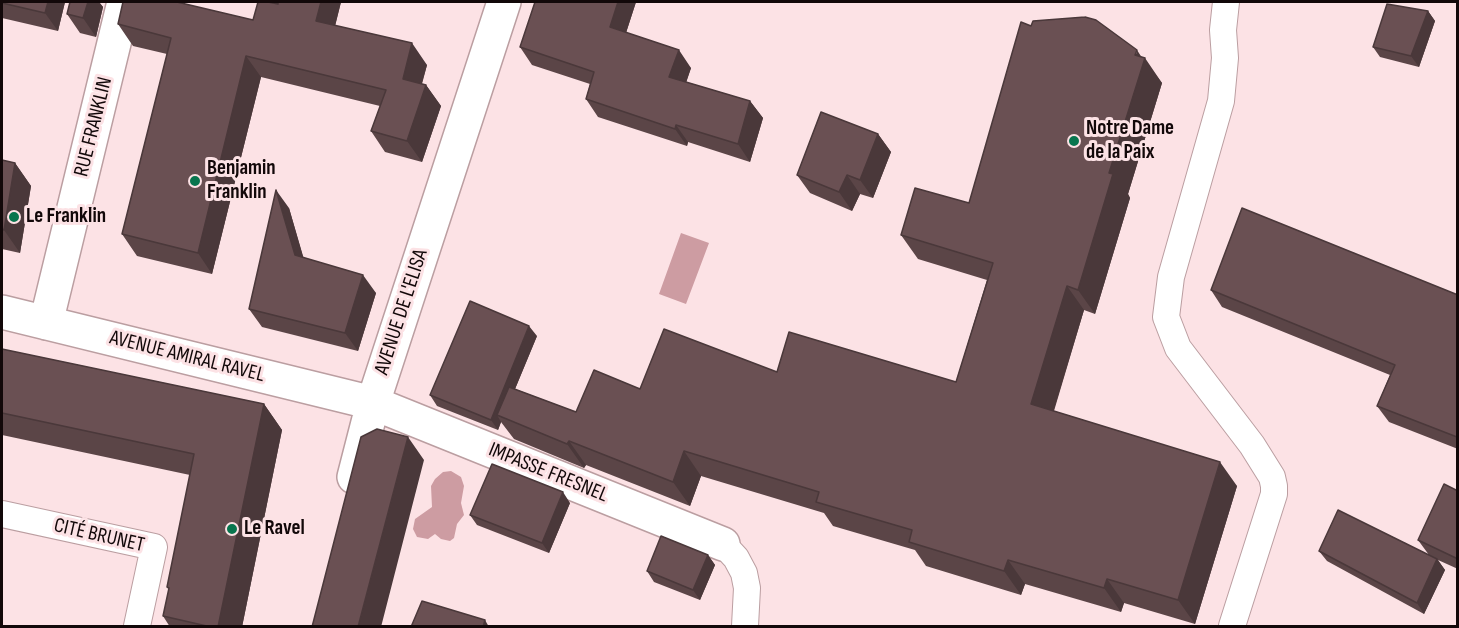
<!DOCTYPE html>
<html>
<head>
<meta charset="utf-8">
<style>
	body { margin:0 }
	#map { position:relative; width:1459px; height:628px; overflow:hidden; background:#fce2e5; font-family:"Sofia Sans Condensed",sans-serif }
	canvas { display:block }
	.frame { position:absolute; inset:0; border:3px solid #120809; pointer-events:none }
</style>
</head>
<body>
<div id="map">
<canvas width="1459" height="628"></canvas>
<div class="frame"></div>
</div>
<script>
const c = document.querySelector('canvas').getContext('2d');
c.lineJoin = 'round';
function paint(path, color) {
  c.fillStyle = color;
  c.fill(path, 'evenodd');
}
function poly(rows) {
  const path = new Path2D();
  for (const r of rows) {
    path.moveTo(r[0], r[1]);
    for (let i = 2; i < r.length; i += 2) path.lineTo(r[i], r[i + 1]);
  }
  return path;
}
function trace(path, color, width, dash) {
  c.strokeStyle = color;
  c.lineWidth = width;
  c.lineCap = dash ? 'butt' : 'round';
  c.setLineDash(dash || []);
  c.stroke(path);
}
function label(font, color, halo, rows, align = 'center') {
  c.font = font + ' "Sofia Sans Condensed",sans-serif';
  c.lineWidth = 6;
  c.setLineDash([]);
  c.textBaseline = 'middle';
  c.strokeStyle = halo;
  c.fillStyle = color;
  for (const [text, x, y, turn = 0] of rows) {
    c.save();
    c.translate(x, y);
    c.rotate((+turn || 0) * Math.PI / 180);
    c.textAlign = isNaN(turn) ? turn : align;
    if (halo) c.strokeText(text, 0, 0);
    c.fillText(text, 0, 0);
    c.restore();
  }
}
paint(poly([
	[681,233,709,243,686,304,659,294],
	[451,471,461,477,464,486,461,503,464,515,457,524,454,538,450,541,441,539,435,534,428,539,417,537,413,529,415,519,432,507,431,486,435,479,443,472]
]), '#cd9ca2');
const service = poly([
	[1226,2,1223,30,1225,58,1221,101,1171,277,1166,317,1178,348,1252,445,1272,477,1274,486,1274,494,1232,626],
	[2,514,154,547,137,626],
	[723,544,736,558,744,573,747,588,745,626]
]);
const minor = poly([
	[2,312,373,403,723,544],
	[46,323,124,2],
	[354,477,373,403,504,2]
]);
trace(service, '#bb9ea1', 28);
trace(minor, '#bb9ea1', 36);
trace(service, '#fff', 26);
trace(minor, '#fff', 33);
paint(poly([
	[2,2,65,2,58,31,2,18],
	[88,2,99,2,103,7,96,37,80,33,67,14],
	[278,2,341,2,335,26,427,65,422,84,426,85,441,106,422,162,385,152,371,131,380,106,261,77,212,274,137,256,122,234,167,54,133,46,118,24,253,20,278,4],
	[535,2,636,2,626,33,691,68,686,82,750,101,763,118,750,162,688,142,687,146,598,117,586,99,590,84,532,65,520,47],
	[1428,11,1435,21,1419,67,1380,57,1373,47],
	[1031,26,1142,57,1162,83,1128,194,1130,198,1095,314,1084,310,1054,411,1237,486,1195,624,1124,603,1121,612,1025,584,1021,595,926,566,915,550,833,526,824,513,701,476,690,506,586,465,584,468,514,439,501,422,498,430,437,406,430,395,537,336,515,389,576,412,640,389,777,372,956,382,987,280,918,259,901,235,969,203],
	[878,134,891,152,873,198,860,194,852,211,810,193,797,175],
	[2,160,15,163,31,186,20,253,2,249],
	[289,208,303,257,376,293,358,351,262,327,249,309],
	[1211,290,1458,295,1458,449,1389,422,1377,406,1390,375,1222,307],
	[2,349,264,404,282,430,242,627,170,627,163,616,169,590,167,587,190,475,2,435],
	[1458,491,1458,569,1438,560,1445,570,1424,614,1327,561,1319,551,1429,555,1418,540],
	[570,503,549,553,477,525,470,515],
	[708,555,715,565,700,600,654,582,647,571]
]), '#5b4547');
paint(poly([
	[48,2,65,2,58,31,45,13],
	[88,2,99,2,103,7,96,37,83,18],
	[321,2,341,2,331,42,316,21],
	[618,2,636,2,622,45,610,27],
	[1428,11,1435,21,1419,67,1411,56],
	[412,43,427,65,417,100,403,79],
	[679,50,691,68,682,95,669,77],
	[1137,50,1144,61,1145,58,1162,83,1128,194,1130,198,1095,314,1078,290,1109,173],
	[246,56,261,77,212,274,198,253],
	[426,85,441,106,422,162,407,141],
	[750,101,763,118,750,162,738,144],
	[676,125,688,142,687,146,675,129],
	[878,134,891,152,873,198,860,180],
	[15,163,31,186,20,253,4,230],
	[847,175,860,194,852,211,839,192],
	[276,190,289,208,308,273,295,255],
	[363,275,376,293,358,351,345,333],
	[1067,286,1084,310,1048,429,1031,404],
	[529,326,537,336,503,418,497,415,501,422,498,430,491,420],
	[264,404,282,430,242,627,218,627],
	[408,437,424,460,381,627,358,627],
	[569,441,586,465,584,468,567,444],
	[684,451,701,476,690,506,673,482],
	[1220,462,1237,486,1195,624,1178,600],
	[563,492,570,503,549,553,542,543],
	[708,555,715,565,700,600,693,590],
	[1437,559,1445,570,1424,614,1417,603],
	[1008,560,1025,584,1021,595,1004,571],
	[1107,579,1124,603,1121,612,1104,588],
	[485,620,489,627,483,627]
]), '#4a383a');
const building = poly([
	[2,2,48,2,45,13,2,3,2,2],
	[70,2,88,2,83,18,67,14,70,2],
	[123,2,177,2,253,20,258,2,268,2,278,4,278,2,321,2,316,21,412,43,403,79,426,85,407,141,371,131,386,90,246,56,198,253,122,234,171,38,118,24,123,2],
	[535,2,618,2,610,27,679,50,669,77,750,101,738,144,676,125,675,129,586,99,594,72,520,47,535,2],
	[1387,4,1428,11,1411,56,1373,47,1387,4],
	[1085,17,1096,20,1137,50,1135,55,1145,58,1109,173,1113,174,1078,290,1067,286,1031,404,1220,462,1178,600,1107,579,1104,588,1008,560,1004,571,909,542,912,530,816,502,819,492,684,451,673,482,569,441,567,444,497,415,509,387,576,412,594,370,640,389,664,329,777,372,789,332,956,382,993,263,901,235,915,188,969,203,1021,22,1031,26,1033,21,1085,17],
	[821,112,878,134,860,180,847,175,839,192,797,175,821,112],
	[2,160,15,163,4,230,2,229,2,160],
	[276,190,295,255,363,275,345,333,249,309,276,190],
	[1242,208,1458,295,1457,437,1377,406,1395,365,1211,290,1242,208],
	[470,301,529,326,491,420,430,395,470,301],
	[2,349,264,404,218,627,211,627,163,616,169,588,167,587,194,454,2,413,2,349],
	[377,429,408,437,358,627,312,627,361,437,377,429],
	[492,464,563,492,542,543,470,515,492,464],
	[1444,484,1458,491,1458,559,1418,540,1444,484],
	[1338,510,1437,559,1417,603,1319,551,1338,510],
	[661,536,708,555,693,590,647,571,661,536],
	[422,601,485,620,483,627,411,627,422,601]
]);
paint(building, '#6a5053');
trace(building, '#4a383a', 1.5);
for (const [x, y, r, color] of [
	[1074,141,6,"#08754e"],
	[195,181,6,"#08754e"],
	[14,217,6,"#08754e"],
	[232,529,6,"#08754e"]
]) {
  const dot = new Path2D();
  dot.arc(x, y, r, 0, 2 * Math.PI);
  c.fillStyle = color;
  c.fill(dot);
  trace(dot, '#fce2e5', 2);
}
label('21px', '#120809', '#fce2e5', [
	["RUE FRANKLIN",94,127,-76],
	["AVENUE DE L'ELISA",402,312,-72],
	["AVENUE AMIRAL RAVEL",187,357,14],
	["IMPASSE FRESNEL",548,473,22],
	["CITÉ BRUNET",99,536,13]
]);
label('bold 21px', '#120809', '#fce2e5', [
	["Notre Dame",1086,129],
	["de la Paix",1086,153],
	["Benjamin",207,169],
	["Franklin",207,193],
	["Le Franklin",26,217],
	["Le Ravel",244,529]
], 'left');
</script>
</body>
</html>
